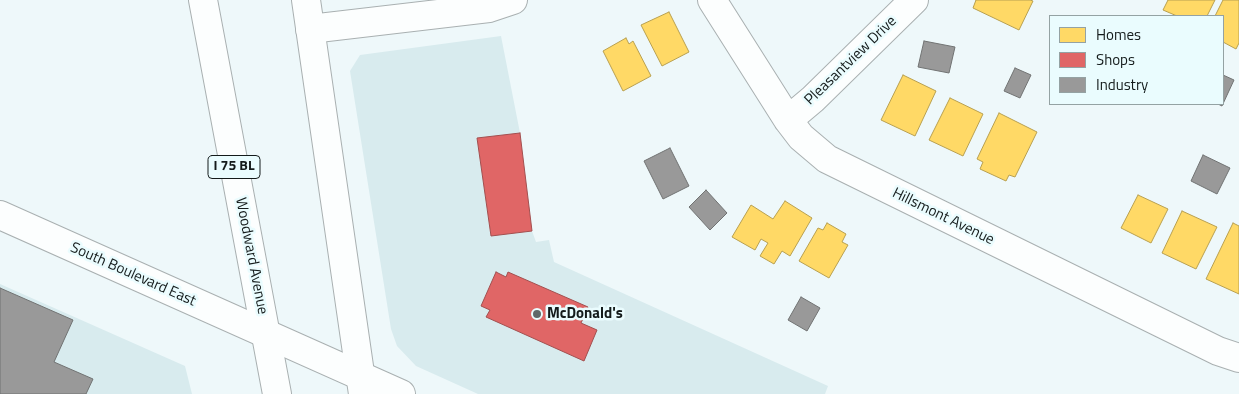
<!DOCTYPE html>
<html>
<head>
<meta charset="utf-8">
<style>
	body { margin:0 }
	#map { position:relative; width:1239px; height:394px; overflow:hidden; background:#eef8fa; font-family:"Titillium Web",sans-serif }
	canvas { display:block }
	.legend { position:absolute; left:1049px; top:15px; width:175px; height:90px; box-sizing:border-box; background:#eafcfe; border:1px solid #94a2a3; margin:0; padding:6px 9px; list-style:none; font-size:15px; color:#141b1b }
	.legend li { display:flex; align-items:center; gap:10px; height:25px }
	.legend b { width:25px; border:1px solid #94a2a3 }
</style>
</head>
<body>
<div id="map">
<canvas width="1239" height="394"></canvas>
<ul class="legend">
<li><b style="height:14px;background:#ffd966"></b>Homes</li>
<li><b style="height:14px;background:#e06666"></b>Shops</li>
<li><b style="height:14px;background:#999"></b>Industry</li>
</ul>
</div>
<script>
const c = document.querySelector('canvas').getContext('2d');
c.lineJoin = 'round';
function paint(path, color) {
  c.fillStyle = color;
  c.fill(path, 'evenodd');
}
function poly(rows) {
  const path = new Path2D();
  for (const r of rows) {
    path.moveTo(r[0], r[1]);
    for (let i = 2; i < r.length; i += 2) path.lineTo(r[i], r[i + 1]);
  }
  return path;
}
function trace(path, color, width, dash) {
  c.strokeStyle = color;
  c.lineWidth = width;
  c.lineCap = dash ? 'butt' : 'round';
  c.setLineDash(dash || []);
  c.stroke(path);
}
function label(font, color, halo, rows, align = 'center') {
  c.font = font + ' "Titillium Web",sans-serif';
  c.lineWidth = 5;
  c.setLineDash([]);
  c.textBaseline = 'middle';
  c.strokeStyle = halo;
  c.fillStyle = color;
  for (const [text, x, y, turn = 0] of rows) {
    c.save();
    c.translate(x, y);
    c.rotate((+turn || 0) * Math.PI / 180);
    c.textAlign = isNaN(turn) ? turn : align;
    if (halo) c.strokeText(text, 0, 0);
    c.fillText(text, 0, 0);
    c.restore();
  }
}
paint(poly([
	[501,36,520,133,532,231,536,242,549,240,554,262,828,386,825,394,478,394,416,366,397,346,391,329,350,71,360,55],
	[0,284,185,366,192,394,0,394]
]), '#d8ebee');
const homes = poly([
	[976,0,1030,0,1033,1,1019,30,973,8,976,0],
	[1168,0,1215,0,1207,16,1177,16,1163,10,1168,0],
	[1223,0,1239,0,1239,43,1236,49,1223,42,1223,16,1215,16,1223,0],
	[669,12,689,52,662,66,641,25,669,12],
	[626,38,629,44,633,41,651,76,623,91,603,51,626,38],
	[903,75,936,91,915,136,881,120,903,75],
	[950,98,983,114,963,156,929,140,950,98],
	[999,113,1037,132,1015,177,1009,175,1006,181,980,169,983,162,977,159,999,113],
	[1138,195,1168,209,1151,243,1121,228,1138,195],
	[785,201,812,218,790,256,782,251,774,264,760,256,768,243,761,239,755,250,732,237,751,205,773,219,785,201],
	[1182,211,1217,227,1196,269,1162,253,1182,211],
	[827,223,846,234,842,242,848,245,829,278,799,261,818,228,823,230,827,223],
	[1233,223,1239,226,1239,294,1206,279,1233,223]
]);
paint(homes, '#ffd966');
trace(homes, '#b8a050', 1);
const shops = poly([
	[520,133,532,231,491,236,477,138,520,133],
	[496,272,506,277,508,272,588,307,581,323,597,330,584,361,486,317,490,310,481,306,496,272]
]);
paint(shops, '#e06666');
trace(shops, '#a35050', 1);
const industry = poly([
	[924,41,955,47,949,73,918,67,924,41],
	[1015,68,1031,75,1020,98,1004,91,1015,68],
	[1223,75,1234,80,1222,106,1218,104,1223,104,1223,75],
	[670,148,689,186,663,199,644,161,670,148],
	[1203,155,1230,168,1217,194,1191,181,1203,155],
	[706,190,727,213,710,230,689,207,706,190],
	[0,288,73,320,54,362,93,379,86,394,0,394,0,288],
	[801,297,820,308,807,331,788,320,801,297]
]);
paint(industry, '#999');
trace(industry, '#717373', 1);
const minor = poly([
	[712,0,788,120,801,137,827,159,1218,351,1239,358],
	[310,29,489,8,513,0],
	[788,120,813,99,914,0],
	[0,215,401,394]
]);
const major = poly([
	[203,0,277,394],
	[306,0,363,394]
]);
trace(minor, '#a9b0b1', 30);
trace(major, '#a9b0b1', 30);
trace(minor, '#fcfefe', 28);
trace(major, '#fcfefe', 28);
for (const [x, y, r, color] of [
	[537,314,5,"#606869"]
]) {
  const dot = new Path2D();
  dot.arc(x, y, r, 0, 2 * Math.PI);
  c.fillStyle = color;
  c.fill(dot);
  trace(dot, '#eafcfe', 2);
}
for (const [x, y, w] of [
	[234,167,52]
]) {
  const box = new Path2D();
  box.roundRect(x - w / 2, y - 11.5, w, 23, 4);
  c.fillStyle = '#eafcfe';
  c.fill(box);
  trace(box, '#141b1b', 1);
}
label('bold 14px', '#141b1b', null, [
	["I 75 BL",234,167]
]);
label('15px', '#141b1b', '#eafcfe', [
	["Pleasantview Drive",851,61,-44],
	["Hillsmont Avenue",943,217,26],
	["Woodward Avenue",251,256,79],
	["South Boulevard East",133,275,24]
]);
label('bold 15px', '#141b1b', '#eafcfe', [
	["McDonald's",547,314]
], 'left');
</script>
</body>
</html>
